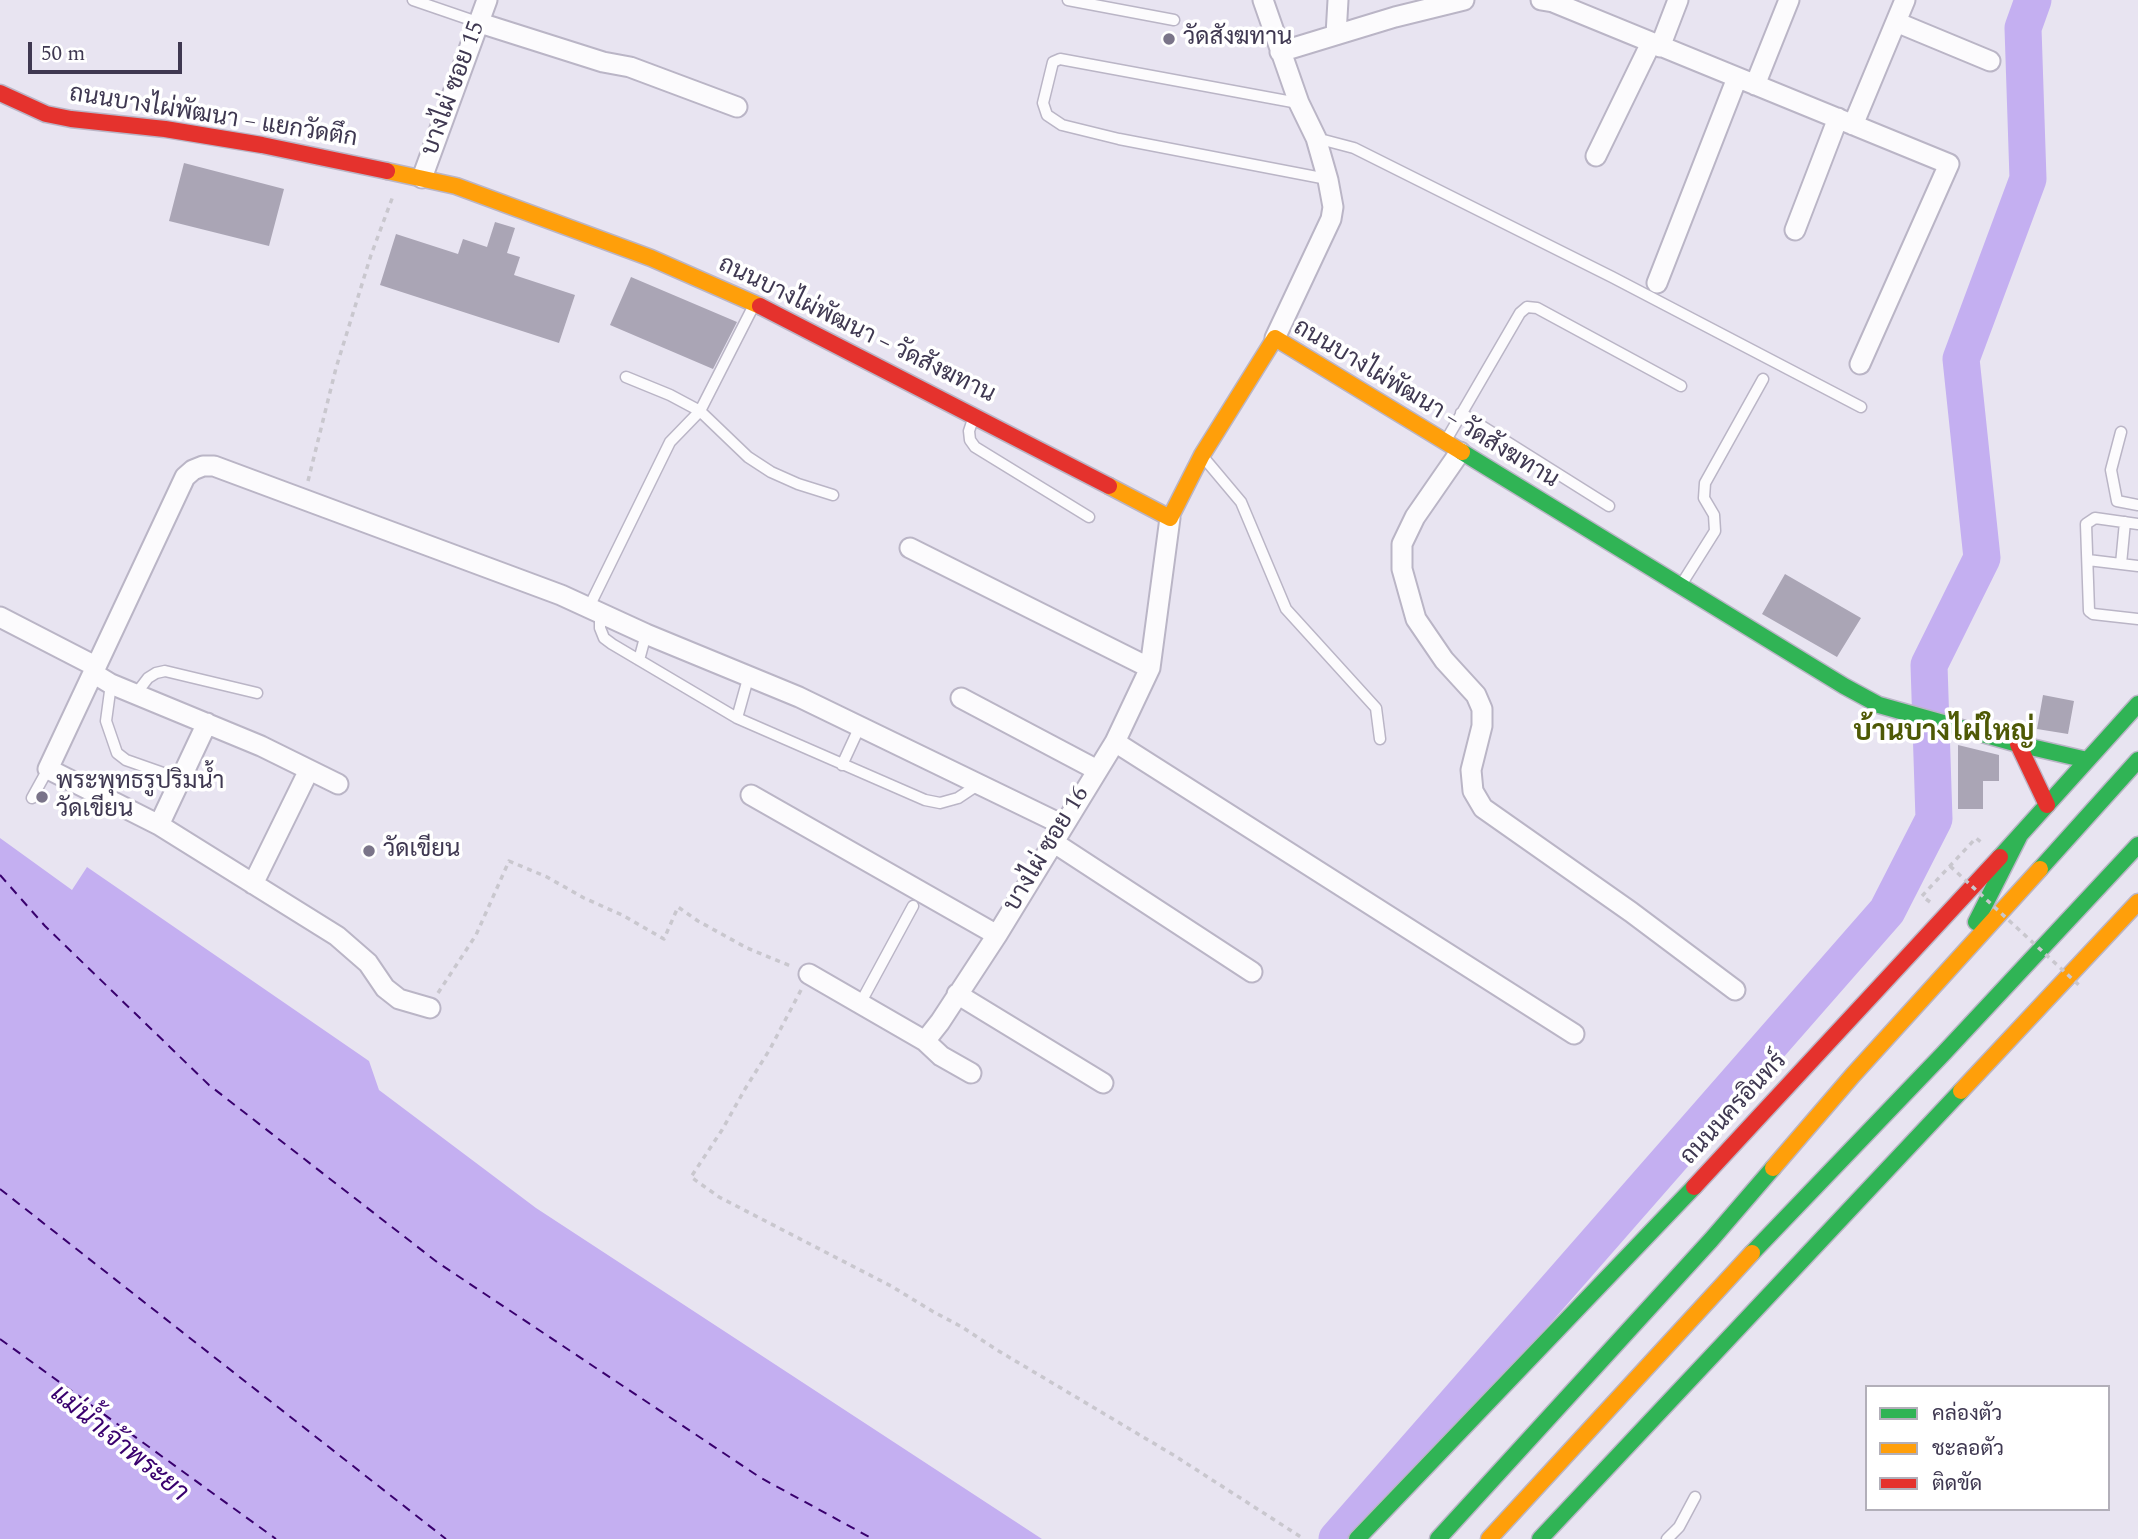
<!DOCTYPE html>
<html>
<head>
<meta charset="utf-8">
<style>
	body { margin:0 }
	#map { position:relative; width:2138px; height:1539px; overflow:hidden; background:#e8e4f1; font-family:Spectral,Sarabun,serif }
	canvas { display:block }
	.legend { position:absolute; left:1865px; top:1385px; width:245px; height:126px; box-sizing:border-box; background:#fff; border:2px solid #b2afb9; margin:0; padding:9px 12px; list-style:none; font-size:21px; color:#3f3851 }
	.legend li { display:flex; align-items:center; gap:14px; height:35px }
	.legend b { width:35px; border:2px solid #b2afb9 }
	.scale { position:absolute; left:28px; top:42px; width:154px; height:32px; box-sizing:border-box; border:4px solid #3f3851; border-top:0; padding-left:9px; font-size:21px; line-height:24px; white-space:nowrap; color:#3f3851; -webkit-text-stroke:5px #fff; paint-order:stroke }
</style>
</head>
<body>
<div id="map">
<canvas width="2138" height="1539"></canvas>
<ul class="legend">
<li><b style="height:9px;background:#30b455"></b>คล่องตัว</li>
<li><b style="height:9px;background:#ff9f0a"></b>ชะลอตัว</li>
<li><b style="height:9px;background:#e5322d"></b>ติดขัด</li>
</ul>
<div class="scale">50 m</div>
</div>
<script>
const c = document.querySelector('canvas').getContext('2d');
c.lineJoin = 'round';
function paint(path, color) {
  c.fillStyle = color;
  c.fill(path, 'evenodd');
}
function poly(rows) {
  const path = new Path2D();
  for (const r of rows) {
    path.moveTo(r[0], r[1]);
    for (let i = 2; i < r.length; i += 2) path.lineTo(r[i], r[i + 1]);
  }
  return path;
}
function trace(path, color, width, dash) {
  c.strokeStyle = color;
  c.lineWidth = width;
  c.lineCap = dash ? 'butt' : 'round';
  c.setLineDash(dash || []);
  c.stroke(path);
}
function label(font, color, halo, rows, align = 'center') {
  c.font = font + ' Spectral,Sarabun,serif';
  c.lineWidth = 7;
  c.setLineDash([]);
  c.textBaseline = 'middle';
  c.strokeStyle = halo;
  c.fillStyle = color;
  for (const [text, x, y, turn = 0] of rows) {
    c.save();
    c.translate(x, y);
    c.rotate((+turn || 0) * Math.PI / 180);
    c.textAlign = isNaN(turn) ? turn : align;
    if (halo) c.strokeText(text, 0, 0);
    c.fillText(text, 0, 0);
    c.restore();
  }
}
paint(poly([
	[0,838,72,890,87,867,369,1061,379,1090,536,1208,1042,1539,0,1539]
]), '#c4aff1');
trace(poly([
	[1337,1539,1887,911,1934,819,1929,665,1982,558,1961,359,2028,179,2023,28,2033,0]
]), '#c4aff1', 37);
trace(poly([
	[0,875,45,926,209,1085,437,1262,761,1478,873,1539],
	[0,1189,446,1539],
	[0,1339,276,1539]
]), '#39006e', 2, [9, 7]);
paint(poly([
	[184,163,284,189,269,246,169,221],
	[495,222,515,228,507,253,520,257,514,275,575,295,559,343,380,285,396,234,458,254,463,239,487,247],
	[631,277,737,322,713,369,610,325],
	[1785,574,1861,618,1837,657,1762,614],
	[2043,695,2074,701,2068,734,2037,729],
	[1958,745,1999,755,1999,781,1983,781,1983,809,1958,809]
]), '#aaa5b5');
const lane = poly([
	[413,0,480,23],
	[1068,0,1174,20],
	[1298,103,1060,59,1053,62,1043,103,1047,115,1062,125,1119,139,1327,179],
	[1316,138,1354,148,1612,277,1861,407],
	[754,305,700,411,748,457,771,472,798,484,833,495],
	[1461,413,1609,506],
	[974,416,969,431,970,440,975,447,1089,517],
	[2121,432,2111,470,2117,501,2138,505],
	[1445,442,1520,313,1527,307,1537,308,1681,386],
	[1204,458,1241,502,1286,609,1376,708,1380,739],
	[2138,524,2095,518,2086,524,2089,611,2093,614,2138,619],
	[2088,560,2138,566],
	[2121,564,2125,522],
	[1681,585,1715,531,1714,515,1704,498,1705,483,1763,379],
	[589,607,670,442,700,411,670,395,626,377],
	[600,612,600,628,604,638,612,644,737,718,925,800,940,803,958,798,979,784],
	[639,660,646,634],
	[111,684,106,721,117,753,126,760,180,779],
	[135,695,148,678,156,673,165,671,257,693],
	[737,718,749,675],
	[842,765,860,726],
	[32,798,48,769],
	[861,1002,913,906],
	[1667,1539,1679,1527,1695,1497]
]);
const street = poly([
	[1263,0,1299,103,1316,138,1328,180,1333,207,1331,219,1275,338],
	[1541,0,1553,2,1949,164,1860,364],
	[1896,22,1990,61],
	[480,23,603,62,630,67,737,107],
	[1336,35,1338,0],
	[1660,47,1678,0],
	[1280,52,1395,17,1464,0],
	[1755,85,1789,0],
	[1853,125,1905,0],
	[1596,156,1651,43],
	[422,178,487,0],
	[1795,230,1838,118],
	[1657,283,1737,78],
	[1460,452,1415,517,1402,544,1402,569,1416,619,1444,660,1476,695,1482,709,1482,726,1471,770,1473,791,1483,808,1631,912,1735,990],
	[910,548,1150,668],
	[0,617,95,666],
	[93,673,111,684,261,746,338,784],
	[961,698,1097,770],
	[1115,742,1574,1034],
	[751,795,997,935],
	[159,825,207,723],
	[1053,842,1252,972],
	[253,884,309,770],
	[809,974,925,1041,940,1022,997,935,1115,742,1150,668,1170,518],
	[957,994,1103,1083],
	[430,1008,399,999,385,988,368,963,337,936,159,825,48,769,185,477,193,470,203,466,214,466,561,595,646,634,799,697,1063,825],
	[925,1041,941,1056,971,1073]
]);
const fast = poly([
	[1462,452,1844,686,1879,705,2018,744,2087,760],
	[2000,857,2138,704],
	[2040,869,2138,760],
	[1976,922,2020,835],
	[1752,1253,1943,1054,2138,845],
	[1357,1539,1694,1187],
	[1438,1539,1711,1240,1773,1168],
	[1540,1539,1961,1091]
]);
const slow = poly([
	[387,171,456,186,651,258,760,306],
	[1109,486,1170,518,1202,455,1275,338,1462,452],
	[1961,1091,2138,902],
	[1773,1168,1853,1075,2040,869],
	[1489,1539,1752,1253]
]);
const jam = poly([
	[0,93,46,114,71,119,165,129,262,145,387,171],
	[760,306,1109,486],
	[2018,744,2047,805],
	[1694,1187,2000,857]
]);
trace(lane, '#bab5c6', 13);
trace(street, '#bab5c6', 23);
trace(fast, '#bab5c6', 19);
trace(slow, '#bab5c6', 19);
trace(jam, '#bab5c6', 19);
trace(poly([
	[308,481,336,368,371,255,393,196],
	[1930,902,1922,896,1976,838,1982,843],
	[801,990,770,1049,745,1089,722,1130,691,1177,719,1197,891,1286,932,1311,962,1327,997,1350,1175,1456,1304,1539],
	[438,993,476,935,509,861,547,877,584,898,622,915,664,939,678,907,698,921,747,948,793,967]
]), '#c9c7ce', 3.5, [5, 5]);
trace(lane, '#fcfbfd', 10);
trace(street, '#fcfbfd', 19);
trace(fast, '#30b455', 16);
trace(slow, '#ff9f0a', 16);
trace(jam, '#e5322d', 16);
trace(poly([
	[1950,866,2081,987]
]), '#c9c7ce', 3.5, [5, 5]);
for (const [x, y, r, color] of [
	[1169,39,7,"#7a7489"],
	[42,797,7,"#7a7489"],
	[369,851,7,"#7a7489"]
]) {
  const dot = new Path2D();
  dot.arc(x, y, r, 0, 2 * Math.PI);
  c.fillStyle = color;
  c.fill(dot);
  trace(dot, '#fff', 2.5);
}
label('24px', '#3f3851', '#fff', [
	["วัดสังฆทาน",1183,39],
	["พระพุทธรูปริมน้ำ",56,783],
	["วัดเขียน",56,811],
	["วัดเขียน",383,851]
], 'left');
label('24px', '#3f3851', '#fff', [
	["บางไผ่ ซอย 15",455,89,-70],
	["ถนนบางไผ่พัฒนา – แยกวัดตึก",213,118,9],
	["ถนนบางไผ่พัฒนา – วัดสังฆทาน",856,331,26],
	["ถนนบางไผ่พัฒนา – วัดสังฆทาน",1425,405,31],
	["บางไผ่ ซอย 16",1048,850,-59],
	["ถนนนครอินทร์",1735,1110,-47]
]);
label('italic 26px', '#39006e', '#fff', [
	["แม่น้ำเจ้าพระยา",118,1445,39]
]);
label('bold 28px', '#4e5905', '#fff', [
	["บ้านบางไผ่ใหญ่",1944,735]
]);
</script>
</body>
</html>
